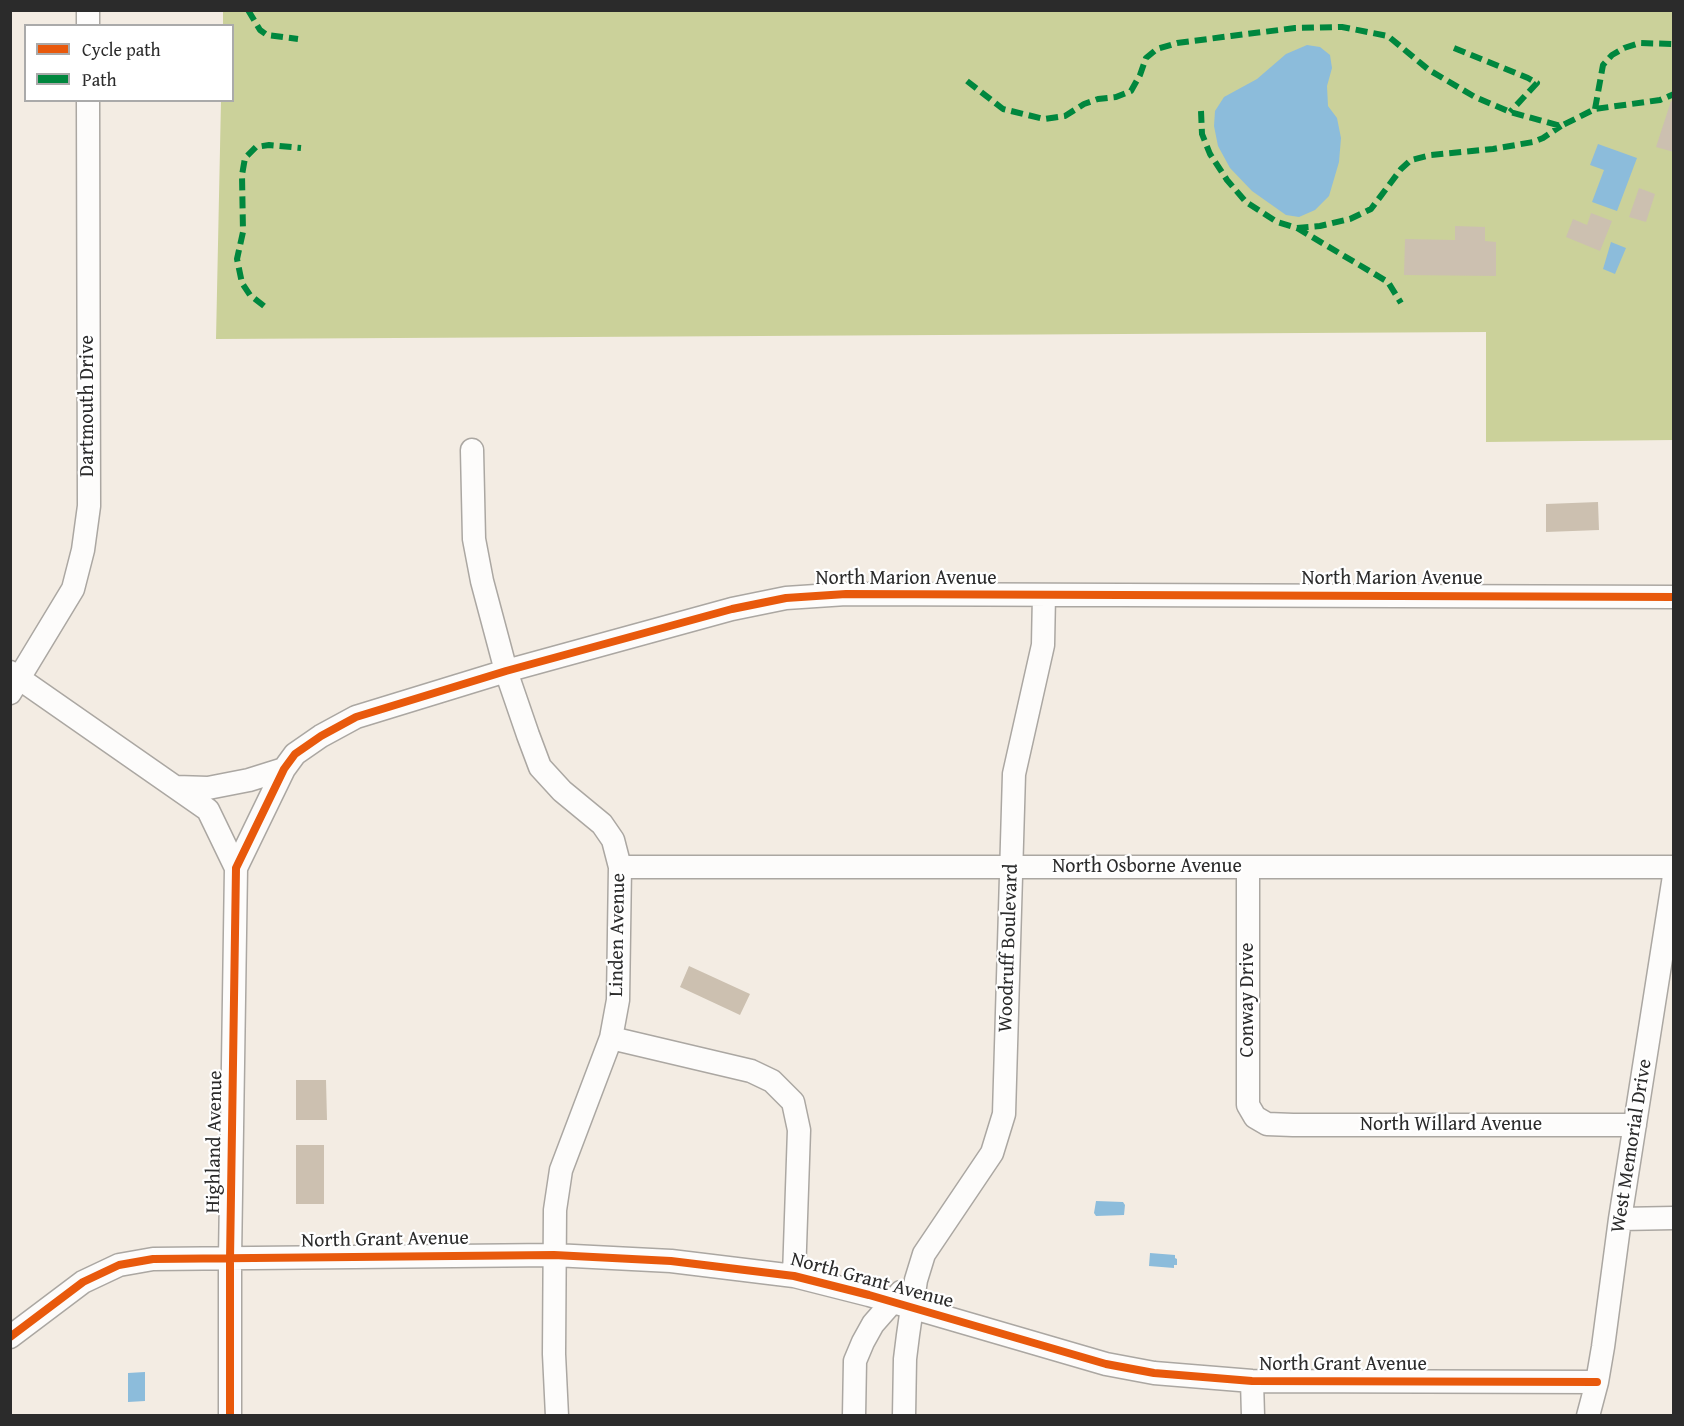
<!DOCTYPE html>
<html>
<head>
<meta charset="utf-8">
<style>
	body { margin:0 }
	#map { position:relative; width:1684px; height:1426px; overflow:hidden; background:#f3ece3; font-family:"Gentium Book Plus",serif }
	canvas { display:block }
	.frame { position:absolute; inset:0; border:12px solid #2b2b2b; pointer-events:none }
	.legend { position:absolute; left:24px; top:24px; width:210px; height:78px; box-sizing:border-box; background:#fff; border:2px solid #aaa; margin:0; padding:8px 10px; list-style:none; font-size:18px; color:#2b2b2b }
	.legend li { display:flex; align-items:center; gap:12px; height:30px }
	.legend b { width:30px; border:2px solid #aaa }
</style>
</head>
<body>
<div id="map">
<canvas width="1684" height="1426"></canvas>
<div class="frame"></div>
<ul class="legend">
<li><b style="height:8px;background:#e8590c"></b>Cycle path</li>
<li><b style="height:8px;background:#00873e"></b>Path</li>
</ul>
</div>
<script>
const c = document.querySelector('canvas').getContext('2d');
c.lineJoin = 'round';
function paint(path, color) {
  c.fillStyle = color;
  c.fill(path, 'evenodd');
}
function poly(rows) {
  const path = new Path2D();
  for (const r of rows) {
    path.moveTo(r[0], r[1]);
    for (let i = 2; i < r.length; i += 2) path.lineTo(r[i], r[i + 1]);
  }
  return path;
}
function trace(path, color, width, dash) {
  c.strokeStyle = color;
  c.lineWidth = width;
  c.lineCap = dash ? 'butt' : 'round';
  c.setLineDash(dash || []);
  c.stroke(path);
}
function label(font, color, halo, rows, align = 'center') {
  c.font = font + ' "Gentium Book Plus",serif';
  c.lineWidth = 4.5;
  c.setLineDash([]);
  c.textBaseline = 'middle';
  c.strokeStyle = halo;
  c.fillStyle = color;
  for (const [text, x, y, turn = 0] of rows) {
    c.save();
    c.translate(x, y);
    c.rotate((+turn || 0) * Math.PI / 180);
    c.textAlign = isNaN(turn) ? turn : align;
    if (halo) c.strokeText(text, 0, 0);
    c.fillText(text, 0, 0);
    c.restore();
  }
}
paint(poly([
	[223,11,1673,11,1673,440,1486,442,1486,332,216,339,221,101,232,100,232,26,223,25]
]), '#cbd19a');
paint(poly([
	[1307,45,1320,47,1330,55,1332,68,1327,86,1328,106,1337,118,1341,138,1339,162,1329,196,1315,210,1299,217,1286,215,1252,191,1230,168,1218,146,1214,126,1215,111,1224,97,1257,79,1286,54],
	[1598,144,1637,158,1617,211,1592,202,1604,170,1590,165],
	[1611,242,1626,248,1615,274,1603,269],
	[1096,1201,1123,1202,1125,1205,1124,1215,1096,1216,1094,1213],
	[1150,1253,1175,1255,1175,1258,1177,1259,1177,1265,1174,1265,1174,1268,1149,1266],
	[145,1372,145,1401,128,1402,128,1373]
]), '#8cbcdb');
paint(poly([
	[1671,101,1674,102,1674,152,1656,147],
	[1639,188,1655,194,1646,222,1629,217],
	[1591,213,1612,221,1600,251,1566,237,1573,219,1587,225],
	[1455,226,1485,227,1485,241,1496,242,1496,276,1404,275,1405,239,1455,240],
	[1598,502,1599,530,1546,532,1546,504],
	[689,966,750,994,740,1015,680,987],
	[296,1080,326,1080,327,1120,296,1120],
	[296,1145,324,1145,324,1204,296,1204]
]), '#ccc0b0');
const minor = poly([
	[88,10,88,26],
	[472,450,474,539,482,581,506,671,528,735,540,767,562,791,602,824,613,840,620,867,618,1000,611,1038,561,1170,555,1210,554,1354,557,1416],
	[10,672,208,810,236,868],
	[10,693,73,589,83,550,89,506,88,100],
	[176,787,208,788,249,780,284,769],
	[620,867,1674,867],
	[1248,868,1248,1105,1255,1117,1267,1124,1293,1125,1635,1125],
	[611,1038,751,1071,772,1081,793,1102,799,1130,794,1276],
	[1620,1219,1674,1218],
	[10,1337,83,1282,119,1265,153,1259,554,1255,671,1261,794,1276,869,1295,1106,1364,1154,1373,1252,1381,1597,1382],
	[1252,1381,1253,1416],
	[230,1416,230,1259,236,868,284,769,295,754,321,736,356,717,506,671,732,609,786,598,846,594,1674,597],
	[854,1416,855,1361,863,1342,873,1324,901,1292],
	[904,1416,905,1359,908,1335,916,1280,924,1254,992,1153,1004,1114,1014,774,1043,645,1044,595],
	[1588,1416,1597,1382,1603,1347,1620,1219,1674,876]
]);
trace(minor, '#aba7a2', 25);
trace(minor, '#fdfcfb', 22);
trace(poly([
	[248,10,260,30,267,35,298,39],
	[1454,48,1528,78,1537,83,1510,112],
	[967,81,1003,109,1044,119,1065,116,1084,104,1098,99,1116,97,1131,91,1140,75,1146,58,1157,49,1177,43,1231,36,1295,28,1342,27,1388,36,1429,70,1475,97,1510,112,1561,126,1595,109,1660,100,1674,94],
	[1595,109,1603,65,1612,55,1624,48,1640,43,1674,44],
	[1201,111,1202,134,1210,154,1227,180,1246,202,1277,222,1297,228,1320,226,1350,219,1371,209,1401,169,1411,160,1431,155,1493,149,1533,142,1543,138,1561,126],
	[1297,228,1388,282,1401,303],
	[264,306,250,295,242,283,237,259,243,232,242,175,245,158,256,147,269,145,301,148]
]), '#00873e', 6, [12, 6]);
trace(poly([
	[10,1337,83,1282,119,1265,153,1259,554,1255,671,1261,794,1276,869,1295,1106,1364,1154,1373,1252,1381,1597,1382],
	[230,1416,230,1259,236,868,284,769,295,754,321,736,356,717,506,671,732,609,786,598,846,594,1674,597]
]), '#e8590c', 8);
label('20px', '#2b2b2b', '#fff', [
	["Dartmouth Drive",88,406,-90],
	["North Marion Avenue",906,579],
	["North Marion Avenue",1392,579],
	["North Osborne Avenue",1147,867],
	["Linden Avenue",618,935,-89],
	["Woodruff Boulevard",1009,948,-88],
	["Conway Drive",1248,1000,-90],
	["North Willard Avenue",1451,1125],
	["Highland Avenue",215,1142,-89],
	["West Memorial Drive",1632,1146,-81],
	["North Grant Avenue",385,1240,-1],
	["North Grant Avenue",872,1281,15],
	["North Grant Avenue",1343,1365]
]);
</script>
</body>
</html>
